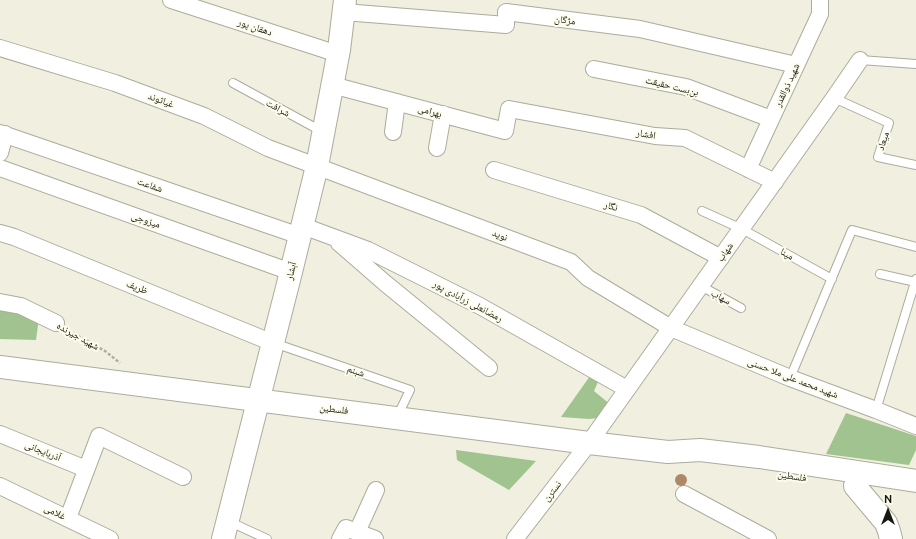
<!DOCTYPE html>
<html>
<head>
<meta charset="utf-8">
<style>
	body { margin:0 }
	#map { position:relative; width:916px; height:539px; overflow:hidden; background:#f0efe0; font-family:Ubuntu,sans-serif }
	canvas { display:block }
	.north { position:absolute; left:868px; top:491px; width:40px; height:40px; -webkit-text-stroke:3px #fdfded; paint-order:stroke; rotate:0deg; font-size:11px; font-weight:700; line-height:16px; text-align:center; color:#181812 }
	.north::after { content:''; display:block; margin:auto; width:14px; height:18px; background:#181812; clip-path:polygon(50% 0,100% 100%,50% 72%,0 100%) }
</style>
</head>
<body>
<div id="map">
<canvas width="916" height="539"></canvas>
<div class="north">N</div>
</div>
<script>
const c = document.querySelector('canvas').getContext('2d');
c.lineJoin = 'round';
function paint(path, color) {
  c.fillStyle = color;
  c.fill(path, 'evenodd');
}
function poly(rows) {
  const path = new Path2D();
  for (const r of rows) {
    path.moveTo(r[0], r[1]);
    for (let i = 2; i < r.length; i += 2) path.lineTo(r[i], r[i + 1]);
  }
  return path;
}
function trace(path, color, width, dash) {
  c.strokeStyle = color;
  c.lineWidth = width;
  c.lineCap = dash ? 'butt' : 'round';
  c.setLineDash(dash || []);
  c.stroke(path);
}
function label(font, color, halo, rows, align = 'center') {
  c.font = font + ' Ubuntu,"Noto Naskh Arabic",sans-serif';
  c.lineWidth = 4;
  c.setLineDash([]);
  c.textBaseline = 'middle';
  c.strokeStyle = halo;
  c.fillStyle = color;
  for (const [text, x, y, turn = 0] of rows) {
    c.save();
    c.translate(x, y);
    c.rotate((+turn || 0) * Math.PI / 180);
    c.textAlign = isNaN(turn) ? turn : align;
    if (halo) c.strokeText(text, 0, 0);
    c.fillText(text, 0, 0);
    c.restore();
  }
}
paint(poly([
	[0,309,39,318,36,340,0,339],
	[590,376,598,382,594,391,611,405,598,418,589,419,561,417],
	[846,413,916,436,916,450,909,465,826,454],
	[456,450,536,461,509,490,457,460]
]), '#a0c38f');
const lane = poly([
	[860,60,916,64],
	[233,83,323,132],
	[834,98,889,123,878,157,916,165],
	[702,211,742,229,832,279],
	[880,274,916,282],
	[701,286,741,308],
	[274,343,410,390,397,417],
	[790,378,852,230,916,247],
	[876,410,916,279],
	[228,521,267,539]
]);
const street = poly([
	[171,0,338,54],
	[344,12,506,25,506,12,640,29,796,65],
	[0,48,115,83,204,116,268,148,571,262,588,278,671,328,790,378,876,410,916,426],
	[594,69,686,87,771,119],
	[332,85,505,131,509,109,655,136,685,138,775,182],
	[393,132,397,102],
	[0,133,300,236],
	[437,148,443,114],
	[0,153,5,134],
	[0,168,291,272],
	[748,169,820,14,820,0],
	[494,170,641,215,721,258],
	[303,226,368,250,480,306,627,389],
	[0,233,14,237,273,343],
	[339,243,385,283,489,368],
	[0,302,21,306,56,323],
	[0,434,86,469],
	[0,486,110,539],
	[684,494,768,539],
	[68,518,99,436,183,477],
	[357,532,376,490],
	[340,539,346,528,375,539],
	[515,539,589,443,834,98,860,60]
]);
const secondary = poly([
	[0,367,589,443,668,452,700,450,759,457,916,481],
	[855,486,886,523,889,531,891,539],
	[223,539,291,272,317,166,339,50,345,0]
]);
trace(lane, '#acac9d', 10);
trace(street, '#acac9d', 18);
trace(secondary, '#acac9d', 24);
trace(poly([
	[69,331,105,351,120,363]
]), '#adada0', 2.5, [3, 2]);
trace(lane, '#fff', 8);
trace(street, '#fff', 16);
trace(secondary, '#fff', 22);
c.fillStyle = '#af8769';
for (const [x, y] of [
	[681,480]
]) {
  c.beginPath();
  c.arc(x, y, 6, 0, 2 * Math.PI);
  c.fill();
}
label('10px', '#181812', '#fdfded', [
	["مژگان",565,20,7],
	["دهقان پور",255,27,18],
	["شهید ذوالقدر",787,85,-65],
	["بن‌بست حقیقت",672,86,14],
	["غیاثوند",161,100,20],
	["شرافت",278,108,29],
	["بهرامی",430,111,15],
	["افشار",646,134,9],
	["میعاد",883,141,-72],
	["شفاعت",150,185,19],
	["نگار",611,206,17],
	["میزوجی",146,220,19],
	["نوید",500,235,21],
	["شهاب",725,252,-55],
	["مینا",787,254,29],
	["آبشار",291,271,-76],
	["ظریف",137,287,22],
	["سهاب",721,297,28],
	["رمضانعلی زرآبادی پور",468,301,28],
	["شهید جیرنده",78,336,29],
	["شبنم",356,371,19],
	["شهید محمد علی ملا حسنی",793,378,21],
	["فلسطین",334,409,7],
	["آذربایجانی",43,451,22],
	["فلسطین",792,476,9],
	["نسترن",552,491,-52],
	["غلامی",55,512,26]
]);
</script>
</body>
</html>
